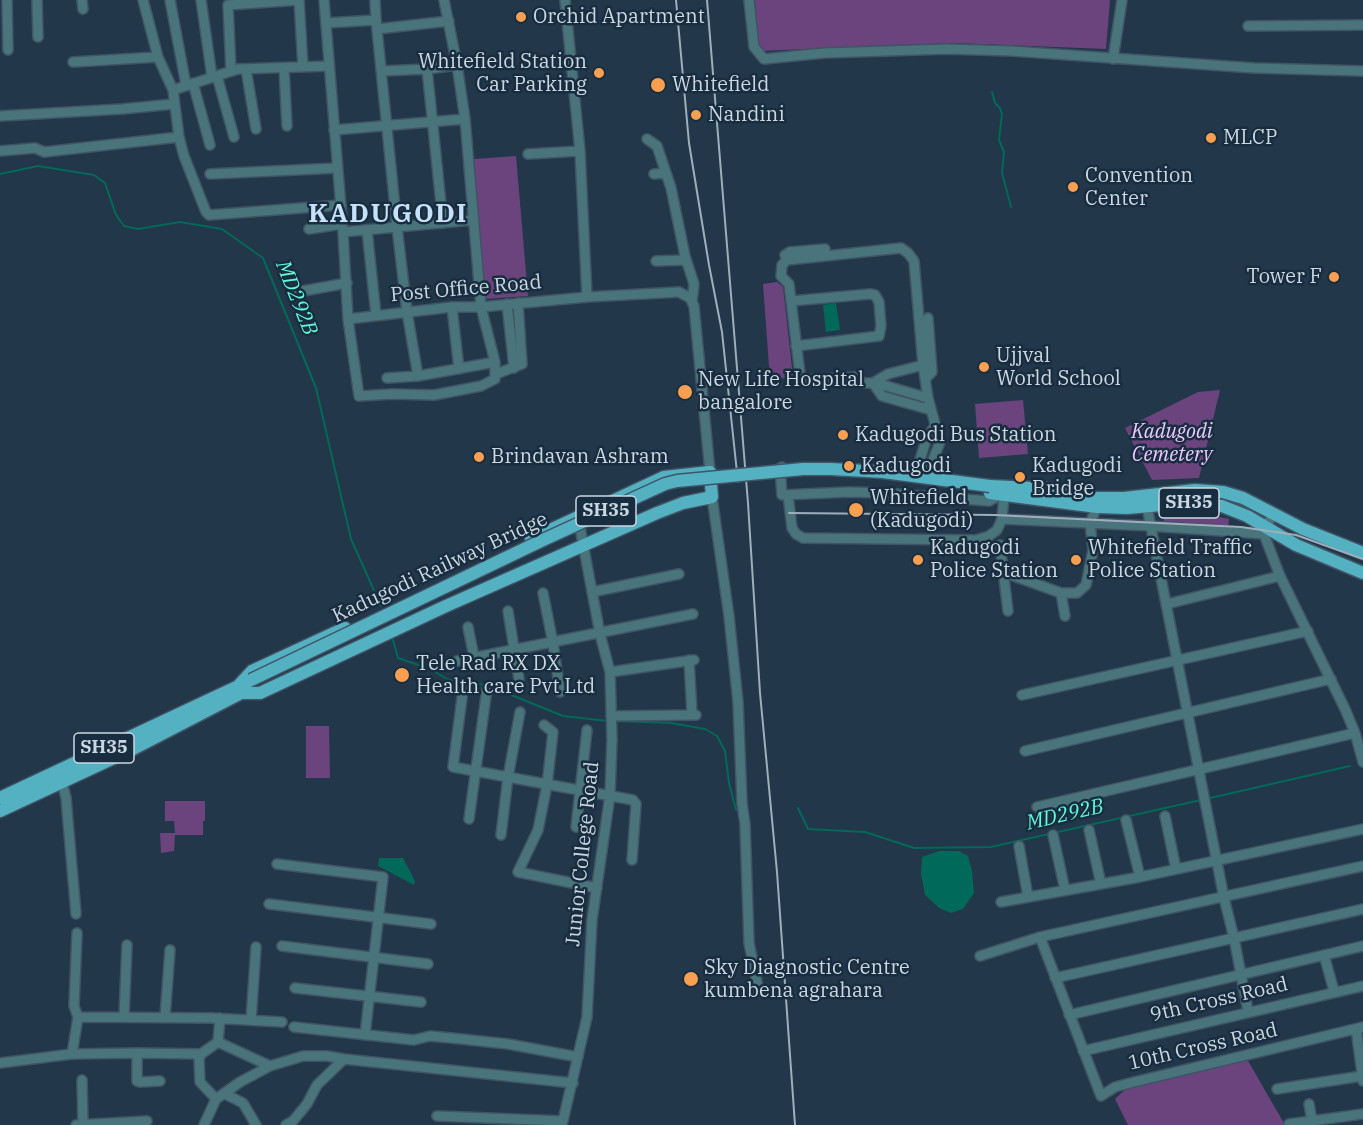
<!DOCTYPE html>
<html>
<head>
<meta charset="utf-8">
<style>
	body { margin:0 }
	canvas { display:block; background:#22374a }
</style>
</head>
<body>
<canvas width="1363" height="1125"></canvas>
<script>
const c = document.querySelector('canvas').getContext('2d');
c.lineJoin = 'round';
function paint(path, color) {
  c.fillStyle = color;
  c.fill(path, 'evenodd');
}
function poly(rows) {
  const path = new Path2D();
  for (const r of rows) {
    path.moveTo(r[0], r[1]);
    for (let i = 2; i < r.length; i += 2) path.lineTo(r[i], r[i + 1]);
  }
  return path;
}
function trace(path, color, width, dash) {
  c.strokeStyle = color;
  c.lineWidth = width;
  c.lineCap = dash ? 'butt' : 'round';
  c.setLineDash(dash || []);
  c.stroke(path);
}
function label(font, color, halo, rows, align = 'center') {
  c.font = font + ' "IBM Plex Serif",serif';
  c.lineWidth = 5;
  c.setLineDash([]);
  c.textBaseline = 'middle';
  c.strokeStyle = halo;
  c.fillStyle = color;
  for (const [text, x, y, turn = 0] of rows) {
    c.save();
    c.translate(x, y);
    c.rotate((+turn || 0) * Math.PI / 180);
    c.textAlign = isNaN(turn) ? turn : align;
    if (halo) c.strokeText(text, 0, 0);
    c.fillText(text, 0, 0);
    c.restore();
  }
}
paint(poly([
	[755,0,1110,0,1106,49,955,43,759,51],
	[516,156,528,296,484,299,474,159],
	[777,282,783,287,793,377,770,380,763,284],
	[1220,390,1199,478,1152,480,1125,428,1198,392],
	[1023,400,1028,454,979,458,975,404],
	[1171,511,1194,512,1229,519,1228,528,1164,524,1164,513],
	[306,726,329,726,330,778,306,778],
	[165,801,205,801,205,821,203,821,203,835,175,835,174,851,161,853,160,833,175,833,174,821,165,821],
	[1247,1059,1285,1125,1128,1125,1115,1099,1128,1087]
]), '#6b437d');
paint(poly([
	[836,303,840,330,826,332,823,305],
	[939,851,959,851,968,856,972,871,974,893,963,909,951,913,939,908,925,895,921,874,922,857],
	[379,858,403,858,415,881,414,885,378,866]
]), '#006959');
trace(poly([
	[992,92,995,103,1000,108,1002,114,999,140,1004,152,1002,173,1011,207],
	[0,174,38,166,94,175,105,183,116,215,124,226,138,229,180,222,222,229,263,258,316,388,351,539,381,606],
	[393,640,398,658,430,669,449,680,487,685,563,716,608,721],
	[614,721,671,723,705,729,717,736,725,751,729,783,736,810],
	[1206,799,1350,766],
	[798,808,808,829,865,832,914,848,991,847,1201,800]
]), '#006959', 2);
const minor = poly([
	[7,0,8,50],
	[37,0,38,37],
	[82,0,83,9],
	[143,0,158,57],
	[170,0,186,85],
	[201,0,212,77],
	[299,0,303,67],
	[324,0,343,232,348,319,359,396,392,394,434,395,481,386,495,379,495,362,481,307,465,119,457,65,444,0],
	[375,0,376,20],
	[565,0,580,151,587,297,679,292,690,298,694,306,710,472],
	[749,0,754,47,764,59,824,53,947,49,1012,51,1254,68,1363,71],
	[326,23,376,20,397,227,407,312,418,376,495,362],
	[1248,26,1363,25],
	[377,29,449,21],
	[1113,59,1122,0],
	[73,62,158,57,173,90,238,69,329,66],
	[284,68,287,126],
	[246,69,256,129],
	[427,69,457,65],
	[231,71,228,5,299,0],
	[382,71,427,69,443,223],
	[217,76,234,137],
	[193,83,210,145],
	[173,90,179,137,184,156,206,212,209,215,341,205],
	[0,116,122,109,174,104],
	[334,130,465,119],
	[647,139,657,146,671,188,685,256,694,284,692,302],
	[0,151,35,148,44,152,179,137],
	[528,154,580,151],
	[210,174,337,168],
	[654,174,666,173],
	[309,229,342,224],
	[367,230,376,315],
	[343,232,473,220],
	[901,248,908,253,914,261,923,365,888,374,873,383,864,383,855,377,802,380,800,374,789,284,781,276,782,265,787,260,901,248],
	[787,260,785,255,790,252,825,249],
	[656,261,686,260],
	[292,293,347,283],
	[791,301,870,294,875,295,879,302,881,326,879,336,796,346],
	[507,304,514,368],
	[452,307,459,369],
	[348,319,452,307,481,307,587,297],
	[923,365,928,398,940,442,927,475],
	[496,374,522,364,518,303],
	[387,378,418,376],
	[925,379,932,372,928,318],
	[873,383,882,396,931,410],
	[883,385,928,398],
	[782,467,780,468,782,495,849,492,883,493,989,501,1000,495],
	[916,473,927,437,935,426],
	[788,495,792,528,796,534,803,538,976,540,989,536,997,530,1002,519,1004,496],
	[712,497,729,616,738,702,742,803,745,824,749,943,759,992],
	[1274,515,1264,527,1265,537,1280,576,1345,709,1355,733,1363,762],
	[1002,519,1151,526,1264,534],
	[1000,545,1008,611],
	[1003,572,1061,593,1065,616],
	[592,592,679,574],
	[543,593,553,643,560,692],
	[1061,593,1077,593,1086,585,1093,550,1090,523,1097,507],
	[1167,604,1280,576],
	[508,611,519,679],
	[468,627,474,657],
	[689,660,692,714],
	[457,661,693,614],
	[610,672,694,660],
	[463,690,453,767,633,800,636,804,632,860],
	[1022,695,1308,631],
	[611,716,696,715],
	[544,725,553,732,547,785,538,830,518,872,597,888],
	[1025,751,1331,679],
	[61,777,66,798,76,914],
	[1037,807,1355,733],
	[1165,816,1176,869],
	[469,819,487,689],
	[1126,820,1140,877],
	[576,827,587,730],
	[1089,830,1101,884],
	[501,835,508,777,520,712],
	[1053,835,1065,890],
	[1019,846,1028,897],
	[277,864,383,877,365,1035],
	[1001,902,1140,877,1363,829],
	[269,904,431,924],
	[77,933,74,1006,78,1017],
	[1040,937,1101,1096,1115,1087,1134,1082,1363,1027],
	[282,946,428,964],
	[1324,955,1334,991],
	[980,956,1040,937,1363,866],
	[1055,978,1234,938,1224,898,1146,502],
	[295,988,421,1002],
	[1248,1011,1234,938,1363,909],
	[1069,1015,1363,946],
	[124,1017,127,945],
	[165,1017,170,950],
	[251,1020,256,947],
	[294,1027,414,1040,430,1036,461,1039,508,1044,578,1057],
	[1356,1029,1363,1081],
	[218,1042,270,1066],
	[1083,1051,1363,986],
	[137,1053,137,1081,140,1082,160,1081],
	[72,1054,78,1017,211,1018,282,1022],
	[0,1063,72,1054,137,1053,201,1054],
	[82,1080,83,1125],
	[1277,1089,1362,1076],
	[225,1094,243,1103,256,1125],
	[216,1099,200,1082,199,1059,201,1054,218,1042,220,1018],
	[1309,1104,1312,1121],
	[437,1116,563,1121],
	[1289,1124,1363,1114],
	[76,1125,147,1121],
	[204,1125,216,1099,240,1082,270,1066,303,1056,327,1056,344,1059],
	[286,1125,293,1121,307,1104,317,1085,344,1059,573,1083],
	[562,1125,587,1017,592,920,610,795,612,739,610,672,600,634,578,517]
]);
const major = poly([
	[990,486,1053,489,1095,498,1124,498,1195,490,1223,492,1243,498,1303,529,1363,553],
	[990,493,1097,507,1127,508,1185,503,1222,506,1247,516,1296,545,1363,573],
	[239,685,252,671,345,628],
	[242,693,260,693,446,606,657,513,683,503,712,497,710,472,664,477,531,539],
	[0,798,245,683],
	[0,811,133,749,247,690]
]);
trace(minor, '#405465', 12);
trace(major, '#405465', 15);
trace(minor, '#49747c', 9);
trace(major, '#53b1c2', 12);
trace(poly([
	[676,0,689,143,709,265,722,332,738,482],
	[707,0,748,503,760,693,777,872,795,1125],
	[789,513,995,515,1241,527,1296,535,1363,559]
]), '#9faebb', 2);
const majorBridge = poly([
	[251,680,543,540,665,484,677,481,803,469,831,469,883,472,990,486]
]);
trace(majorBridge, '#405465', 15, []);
trace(majorBridge, '#53b1c2', 12);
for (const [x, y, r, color] of [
	[521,17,6,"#fa9f4f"],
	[599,73,6,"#fa9f4f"],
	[658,85,8,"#fa9f4f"],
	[696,115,6,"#fa9f4f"],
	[1211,138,6,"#fa9f4f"],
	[1073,187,6,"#fa9f4f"],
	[1334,277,6,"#fa9f4f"],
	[984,367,6,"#fa9f4f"],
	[685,392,8,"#fa9f4f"],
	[843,435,6,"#fa9f4f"],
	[479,457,6,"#fa9f4f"],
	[849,466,6,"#fa9f4f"],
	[1020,477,6,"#fa9f4f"],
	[856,510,8,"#fa9f4f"],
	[918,560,6,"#fa9f4f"],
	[1076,560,6,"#fa9f4f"],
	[402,675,8,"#fa9f4f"],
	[691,979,8,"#fa9f4f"]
]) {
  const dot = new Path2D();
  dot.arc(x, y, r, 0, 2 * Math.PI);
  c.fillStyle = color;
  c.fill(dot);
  trace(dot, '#182d3f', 2);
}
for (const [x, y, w] of [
	[1189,503,60],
	[606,511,60],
	[104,748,60]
]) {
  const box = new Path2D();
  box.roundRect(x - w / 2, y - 15, w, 30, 4.5);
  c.fillStyle = '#182d3f';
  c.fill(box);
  trace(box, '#cad7e2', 1.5);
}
label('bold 18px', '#cad7e2', null, [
	["SH35",1189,503],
	["SH35",606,511],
	["SH35",104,748]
]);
label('20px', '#cad7e2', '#182d3f', [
	["Orchid Apartment",533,17],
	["Whitefield Station",587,62,"right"],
	["Car Parking",587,85,"right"],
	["Whitefield",672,85],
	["Nandini",708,115],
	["MLCP",1223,138],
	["Convention",1085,176],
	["Center",1085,199],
	["Tower F",1322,277,"right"],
	["Ujjval",996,356],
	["World School",996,379],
	["New Life Hospital",698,380],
	["bangalore",698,403],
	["Kadugodi Bus Station",855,435],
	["Brindavan Ashram",491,457],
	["Kadugodi",861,466],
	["Kadugodi",1032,466],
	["Bridge",1032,489],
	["Whitefield",870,498],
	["(Kadugodi)",870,521],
	["Kadugodi",930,548],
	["Police Station",930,571],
	["Whitefield Traffic",1088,548],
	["Police Station",1088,571],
	["Tele Rad RX DX",416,664],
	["Health care Pvt Ltd",416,687],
	["Sky Diagnostic Centre",704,968],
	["kumbena agrahara",704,991]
], 'left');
label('20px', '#cad7e2', '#182d3f', [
	["Post Office Road",466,289,-5],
	["Kadugodi Railway Bridge",440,568,-25],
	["Junior College Road",583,854,-84],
	["9th Cross Road",1219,1000,-13],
	["10th Cross Road",1203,1047,-13]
]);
label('italic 20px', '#edc8fe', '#182d3f', [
	["Kadugodi",1172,432],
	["Cemetery",1172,455]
]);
label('italic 21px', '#5ffada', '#182d3f', [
	["MD292B",296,298,68],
	["MD292B",1065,815,-13]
]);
c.letterSpacing = '1.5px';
label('bold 26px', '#c7e1f8', '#182d3f', [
	["KADUGODI",388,214]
]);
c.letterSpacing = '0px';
</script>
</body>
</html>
